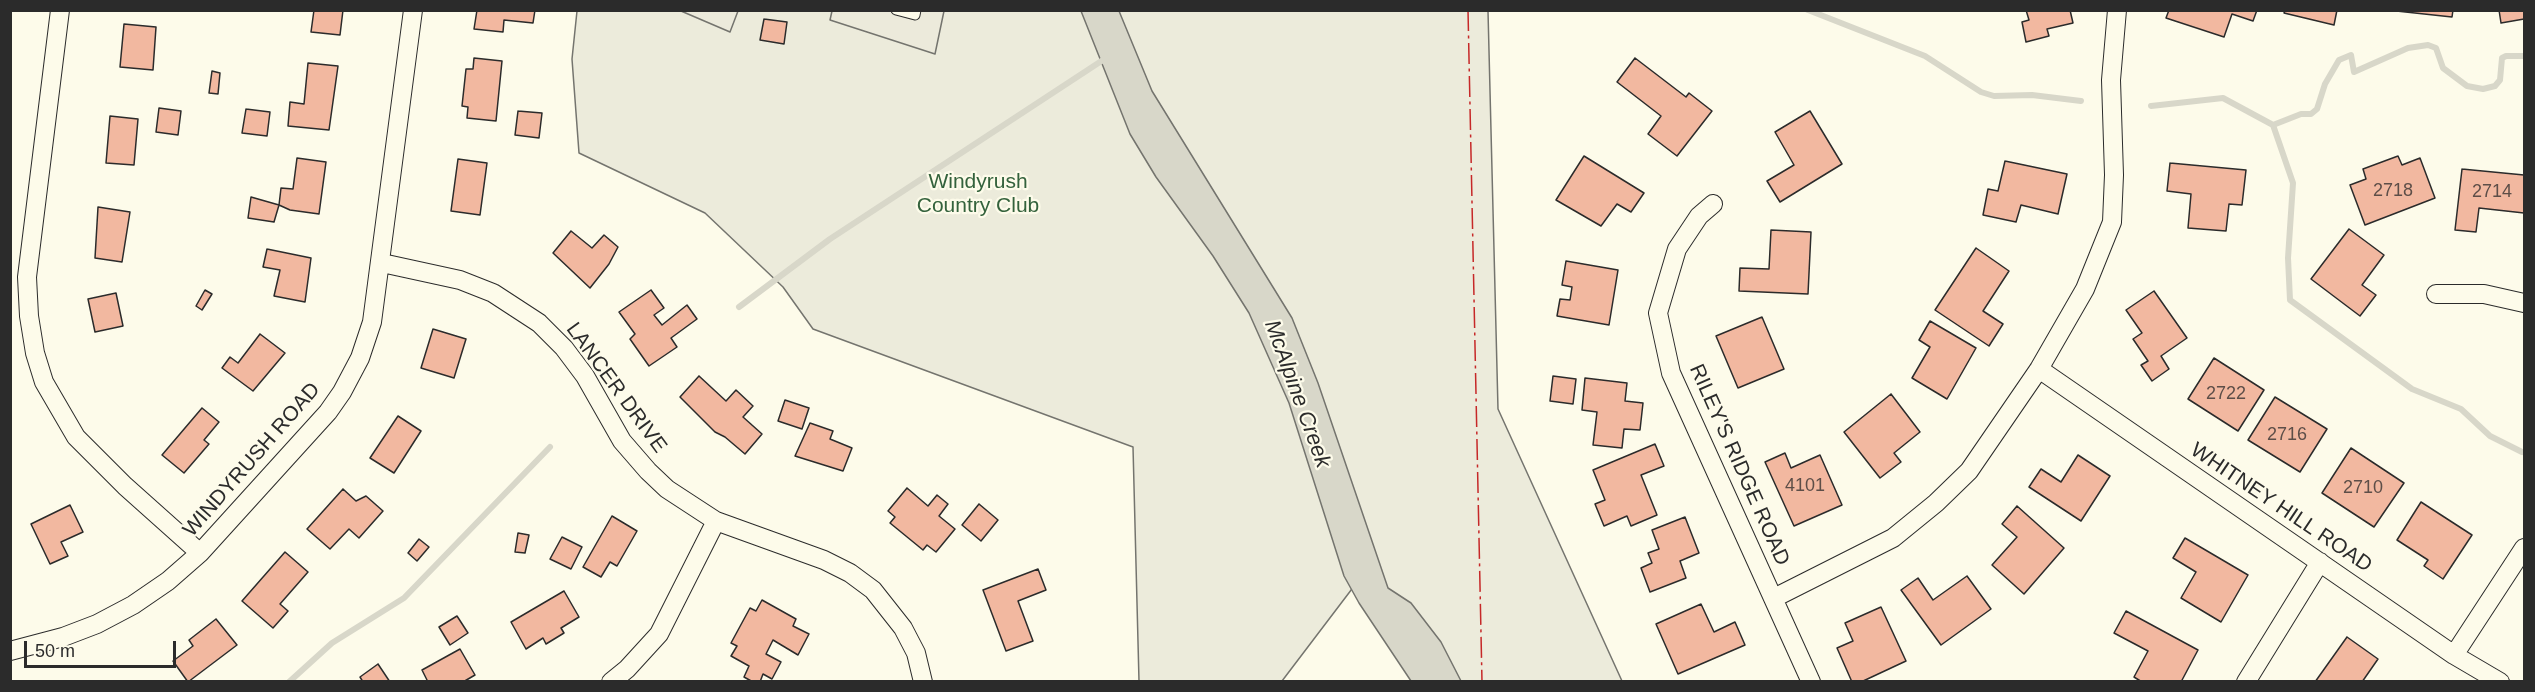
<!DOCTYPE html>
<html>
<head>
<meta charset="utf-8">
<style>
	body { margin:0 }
	#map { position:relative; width:2535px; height:692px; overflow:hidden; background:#fdfbea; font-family:Helvetica,sans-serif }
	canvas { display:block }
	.frame { position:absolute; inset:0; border:12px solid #2b2b2b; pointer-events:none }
	.scale { position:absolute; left:24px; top:641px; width:152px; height:27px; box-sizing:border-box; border:3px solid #2b2b2b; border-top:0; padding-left:8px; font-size:18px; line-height:21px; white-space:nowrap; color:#2b2b2b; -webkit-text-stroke:4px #fdfbea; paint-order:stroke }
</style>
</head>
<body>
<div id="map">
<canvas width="2535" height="692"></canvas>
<div class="frame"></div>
<div class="scale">50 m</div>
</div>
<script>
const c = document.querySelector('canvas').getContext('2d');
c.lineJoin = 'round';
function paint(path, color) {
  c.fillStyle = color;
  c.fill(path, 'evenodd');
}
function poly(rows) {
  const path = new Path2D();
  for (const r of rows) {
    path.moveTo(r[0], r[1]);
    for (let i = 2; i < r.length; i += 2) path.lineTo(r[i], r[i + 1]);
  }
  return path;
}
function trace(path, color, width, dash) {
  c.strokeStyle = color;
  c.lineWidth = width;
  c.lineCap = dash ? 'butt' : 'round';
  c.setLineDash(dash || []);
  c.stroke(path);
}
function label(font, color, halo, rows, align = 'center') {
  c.font = font + ' Helvetica,sans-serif';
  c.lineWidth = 4.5;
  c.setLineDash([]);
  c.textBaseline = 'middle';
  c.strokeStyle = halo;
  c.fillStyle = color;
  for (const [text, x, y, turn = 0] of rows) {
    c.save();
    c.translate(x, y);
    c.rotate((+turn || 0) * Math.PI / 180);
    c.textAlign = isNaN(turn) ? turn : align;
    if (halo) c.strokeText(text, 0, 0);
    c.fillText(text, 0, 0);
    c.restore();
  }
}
const green = poly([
	[577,11,1488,11,1498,409,1622,681,1431,681,1361,577,1282,681,1139,681,1133,447,813,329,783,287,705,213,579,153,572,59,577,11]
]);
paint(green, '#ecebdb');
trace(green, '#74746e', 1.5);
const parking = poly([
	[681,11,738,11,730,32,681,11],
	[832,11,944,11,935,54,830,20,832,11]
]);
paint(parking, '#eceadb');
trace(parking, '#74746e', 1.5);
const water = poly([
	[1081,11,1119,11,1152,91,1292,318,1318,383,1388,588,1411,603,1441,642,1461,681,1411,681,1359,603,1344,576,1289,403,1249,313,1213,256,1156,177,1130,134,1081,11]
]);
paint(water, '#d8d7c9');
trace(water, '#74746e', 1.5);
trace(poly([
	[1808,10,1925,56,1981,92,1994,96,2032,95,2081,101],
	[2151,106,2223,98,2273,125,2293,183,2288,258,2290,300,2412,389,2461,409,2490,436,2522,452],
	[2273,125,2301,114,2311,114,2317,109,2325,84,2339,60,2351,55,2354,72,2408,48,2428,45,2436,48,2443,68,2467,86,2483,89,2495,86,2500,80,2502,58,2506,56,2524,56],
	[739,307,830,239,1106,58],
	[289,682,332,643,404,598,550,447]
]), '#d8d7c9', 6);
const building = poly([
	[314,10,343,10,340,35,311,32,314,10],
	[477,10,535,10,533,23,504,20,503,32,474,29,477,10],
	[2026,10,2070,10,2073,23,2047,29,2049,36,2026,42,2022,22,2029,20,2026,10],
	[2169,10,2257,10,2253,21,2232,14,2224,37,2166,18,2169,10],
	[2285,10,2337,10,2334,25,2284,13,2285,10],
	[2387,10,2453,10,2452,17,2387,10],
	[2499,10,2524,10,2524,19,2501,23,2499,10],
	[764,19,787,22,784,44,760,40,764,19],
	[124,24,156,27,153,70,120,67,124,24],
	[474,58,502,61,496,121,467,118,468,107,462,106,466,69,473,69,474,58],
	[1635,58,1686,97,1689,93,1712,111,1677,156,1648,134,1661,116,1617,82,1635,58],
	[308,63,338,66,329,130,288,126,290,102,304,104,308,63],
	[212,71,220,73,218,94,209,93,212,71],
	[159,108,181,111,178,135,156,132,159,108],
	[246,109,270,112,267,136,242,133,246,109],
	[518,111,542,113,539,138,515,135,518,111],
	[1810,111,1842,164,1780,202,1767,181,1794,165,1775,132,1810,111],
	[110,116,138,119,134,165,106,163,110,116],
	[1584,156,1644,193,1631,212,1617,204,1601,226,1556,200,1584,156],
	[2398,156,2402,165,2420,158,2435,198,2365,225,2350,185,2366,179,2363,169,2398,156],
	[297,158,326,162,319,214,290,210,279,205,281,188,293,189,297,158],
	[458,159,487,163,480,215,451,211,458,159],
	[2005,161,2067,174,2058,214,2021,205,2016,222,1983,215,1988,189,1998,191,2005,161],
	[2170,163,2246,170,2242,205,2229,204,2226,231,2188,228,2191,194,2167,191,2170,163],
	[2462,169,2524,175,2524,213,2479,208,2476,232,2455,230,2462,169],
	[251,197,279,205,274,222,248,218,251,197],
	[98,207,130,212,122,262,95,258,98,207],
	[2349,229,2384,255,2362,285,2376,295,2360,316,2311,279,2349,229],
	[1771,230,1811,232,1808,294,1739,291,1740,268,1769,269,1771,230],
	[571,231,592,248,604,235,618,247,609,264,590,288,553,253,571,231],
	[1976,248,2009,271,1983,311,2003,324,1989,346,1935,310,1976,248],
	[267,249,311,258,305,302,274,296,280,270,263,267,267,249],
	[1566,261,1618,270,1609,325,1557,316,1560,299,1570,300,1572,287,1562,285,1566,261],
	[205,290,212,294,202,310,196,306,205,290],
	[651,290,664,308,654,315,662,325,687,305,697,319,671,338,677,347,649,366,630,339,635,334,619,312,651,290],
	[2154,291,2187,338,2161,356,2169,369,2152,381,2141,365,2148,361,2133,339,2142,333,2126,310,2154,291],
	[116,293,123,326,95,332,88,299,116,293],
	[1762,317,1784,369,1738,388,1716,336,1762,317],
	[1930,321,1976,348,1947,399,1912,378,1930,347,1919,340,1930,321],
	[433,329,466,339,454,378,421,368,433,329],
	[260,334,285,353,253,391,222,368,230,357,238,363,260,334],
	[2214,358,2264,390,2238,431,2188,399,2214,358],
	[699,376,726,401,736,390,753,406,743,417,762,434,745,454,725,437,715,432,680,397,699,376],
	[1553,376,1576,379,1573,404,1550,401,1553,376],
	[1585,378,1627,383,1625,401,1643,403,1640,430,1624,429,1622,448,1593,445,1597,412,1582,410,1585,378],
	[1891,394,1920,432,1894,453,1901,462,1880,478,1844,432,1891,394],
	[2275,397,2327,429,2300,472,2248,440,2275,397],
	[785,400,809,408,802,429,778,421,785,400],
	[202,408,219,422,204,440,209,444,184,473,162,455,202,408],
	[398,416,421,431,394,473,370,458,398,416],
	[810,423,833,431,830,439,852,448,843,471,795,456,810,423],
	[1655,444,1664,466,1641,475,1657,515,1631,526,1627,516,1604,526,1595,504,1605,500,1593,470,1655,444],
	[2351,448,2404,483,2374,527,2322,493,2351,448],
	[1785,453,1791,468,1820,455,1842,505,1794,526,1765,462,1785,453],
	[2078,455,2110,476,2081,521,2029,487,2041,469,2061,482,2078,455],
	[907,488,928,506,937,495,948,504,939,516,955,529,936,552,927,545,923,550,890,523,895,517,888,511,907,488],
	[343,489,356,501,366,496,383,511,359,538,349,529,330,549,307,529,343,489],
	[2421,502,2472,535,2443,579,2424,566,2428,560,2397,540,2421,502],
	[979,504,998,520,981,541,962,525,979,504],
	[70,505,83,532,61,542,68,556,50,564,31,524,70,505],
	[2017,506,2064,548,2024,594,1992,565,2017,537,2002,524,2017,506],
	[612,516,637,531,617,566,610,562,601,577,583,567,612,516],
	[1685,517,1699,553,1680,561,1686,578,1650,592,1641,568,1652,563,1648,553,1659,549,1652,530,1685,517],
	[518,533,529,535,525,553,515,552,518,533],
	[562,537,582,547,571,569,550,559,562,537],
	[2185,538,2248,575,2221,622,2181,598,2196,572,2173,558,2185,538],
	[419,539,429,547,417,561,408,553,419,539],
	[285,552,308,572,280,604,288,611,273,628,242,601,285,552],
	[1038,569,1046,590,1018,601,1033,641,1006,651,983,590,1038,569],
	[1967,576,1991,609,1941,645,1901,590,1918,578,1933,600,1967,576],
	[564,591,579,617,561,628,564,633,546,644,543,638,526,649,511,622,564,591],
	[762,600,796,619,793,626,809,634,798,655,773,640,766,654,781,662,772,679,763,674,760,682,753,682,744,677,749,666,731,656,737,646,731,643,750,608,756,611,762,600],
	[1701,604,1714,632,1735,622,1745,645,1678,674,1656,624,1701,604],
	[1881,607,1906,661,1861,682,1852,682,1837,648,1853,641,1845,623,1881,607],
	[2126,611,2198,650,2181,682,2142,682,2134,677,2148,651,2114,633,2126,611],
	[457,616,468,633,450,645,439,627,457,616],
	[216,619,237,645,188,682,173,661,193,646,189,640,216,619],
	[2347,637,2378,659,2362,682,2315,682,2347,637],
	[460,649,475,675,463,682,428,682,422,670,460,649],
	[378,664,390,682,363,682,360,677,378,664]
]);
paint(building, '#f2b8a0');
trace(building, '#2b2b2b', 1.5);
const service = poly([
	[896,10,915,15,916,10]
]);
const minor = poly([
	[60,10,27,277,29,316,35,353,44,382,76,437,125,486,200,553],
	[1713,204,1699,216,1677,249,1658,313,1671,373,1811,682],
	[382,263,460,280,493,293,539,323,564,348,585,376,622,441,648,471,667,489,716,521,824,560,850,573,873,590,903,628,916,653,923,682],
	[2436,294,2484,294,2524,303],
	[2039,369,2454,655,2500,682],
	[1774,598,1893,538,1936,503,1969,471,2039,369,2085,289,2112,222,2114,175,2111,80,2117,10],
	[10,651,63,637,97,624,133,605,168,581,200,553,328,412,342,392,360,358,372,322,413,10],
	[2454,655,2524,548],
	[611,682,627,669,659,634,716,521],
	[2246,682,2320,562]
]);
trace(service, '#2b2b2b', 11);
trace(minor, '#2b2b2b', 20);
trace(service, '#fdfbea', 9);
trace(minor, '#fdfbea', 18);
trace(poly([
	[1468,10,1482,682]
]), '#c62828', 1.5, [21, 4.5, 3, 4.5]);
label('18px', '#5d4e48', null, [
	["2718",2393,191],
	["2714",2492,192],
	["2722",2226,394],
	["2716",2287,435],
	["4101",1805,486],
	["2710",2363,488]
]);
label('21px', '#34623c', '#fdfbea', [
	["Windyrush",978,182],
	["Country Club",978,206]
]);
label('21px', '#2b2b2b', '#fdfbea', [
	["LANCER DRIVE",616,388,54],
	["WINDYRUSH ROAD",252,460,-49],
	["RILEY'S RIDGE ROAD",1739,465,66],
	["WHITNEY HILL ROAD",2281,508,34]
]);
label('italic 22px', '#2b2b2b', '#fdfbea', [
	["McAlpine Creek",1297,394,70]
]);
</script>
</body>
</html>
